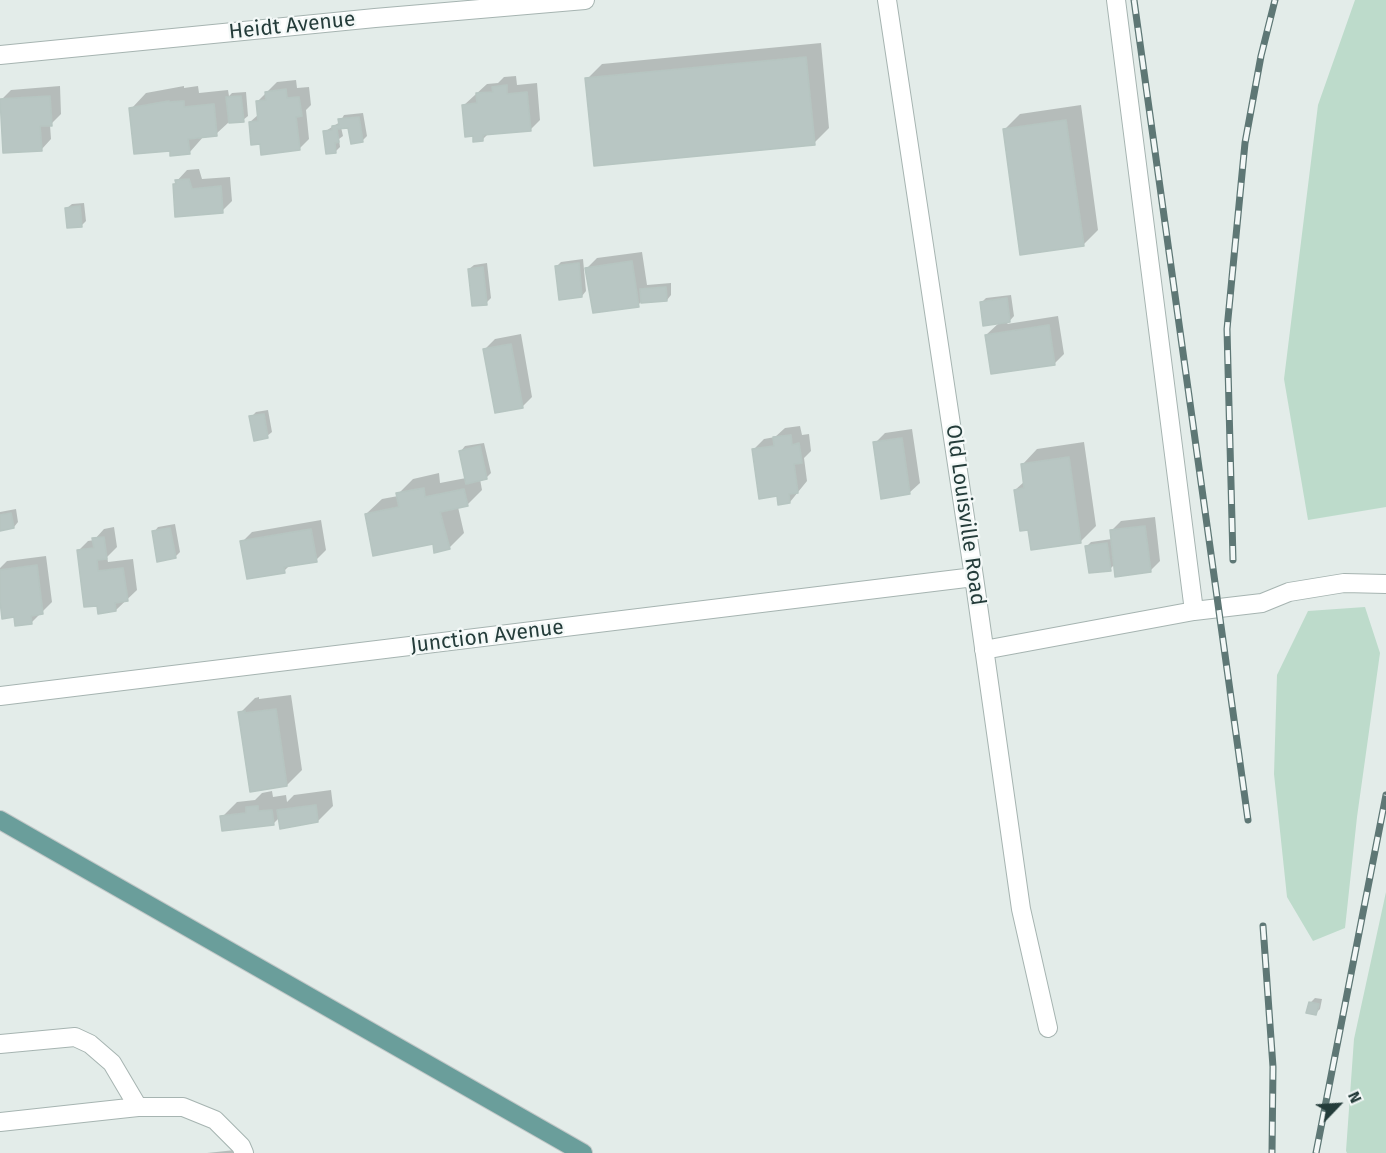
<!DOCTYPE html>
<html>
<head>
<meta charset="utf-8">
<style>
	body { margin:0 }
	#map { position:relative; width:1386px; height:1153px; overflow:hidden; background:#e3ece9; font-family:"Fira Sans",sans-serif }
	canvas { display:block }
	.north { position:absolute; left:1308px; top:1075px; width:60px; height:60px; -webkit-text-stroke:4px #f3f8f7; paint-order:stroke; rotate:65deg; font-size:16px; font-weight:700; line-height:24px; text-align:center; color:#243c3a }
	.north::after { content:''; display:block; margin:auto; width:21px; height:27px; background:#243c3a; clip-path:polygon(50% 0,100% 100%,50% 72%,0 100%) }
</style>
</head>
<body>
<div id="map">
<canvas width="1386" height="1153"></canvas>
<div class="north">N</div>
</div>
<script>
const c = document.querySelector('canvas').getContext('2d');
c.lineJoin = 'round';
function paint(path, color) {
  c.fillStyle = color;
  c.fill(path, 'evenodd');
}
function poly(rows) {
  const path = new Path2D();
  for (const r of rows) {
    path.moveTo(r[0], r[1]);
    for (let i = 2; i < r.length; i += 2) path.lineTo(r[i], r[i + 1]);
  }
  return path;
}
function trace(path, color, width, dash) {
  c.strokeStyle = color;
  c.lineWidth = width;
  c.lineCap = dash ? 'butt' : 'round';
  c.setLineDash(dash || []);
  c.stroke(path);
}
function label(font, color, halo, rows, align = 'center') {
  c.font = font + ' "Fira Sans",sans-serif';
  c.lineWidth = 4.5;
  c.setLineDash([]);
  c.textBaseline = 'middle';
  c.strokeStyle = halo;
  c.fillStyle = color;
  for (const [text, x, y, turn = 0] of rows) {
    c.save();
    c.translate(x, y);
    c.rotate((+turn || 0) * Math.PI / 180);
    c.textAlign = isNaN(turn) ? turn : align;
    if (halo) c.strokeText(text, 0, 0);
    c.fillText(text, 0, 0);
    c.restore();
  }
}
paint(poly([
	[1355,0,1386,0,1386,507,1308,520,1284,379,1318,105],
	[1365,607,1380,653,1357,817,1345,928,1313,941,1287,897,1274,774,1277,675,1308,611],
	[1386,892,1386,1153,1347,1153,1346,1151,1354,1039]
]), '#bddbcb');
paint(poly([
	[821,43,829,128,814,143,587,79,602,64],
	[516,76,517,85,537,83,540,120,530,130,489,133,482,140,474,134,464,105,487,84,498,83,504,77],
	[296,80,297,88,309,87,311,105,306,110,309,139,299,149,262,142,250,122,259,114,258,101,277,82],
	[60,86,61,114,50,125,51,139,41,150,1,100,11,90],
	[184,86,184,88,198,86,199,93,228,90,229,96,232,93,246,92,248,116,243,120,229,122,216,134,204,136,189,153,172,149,131,109,146,93],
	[1081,105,1098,230,1083,245,1004,130,1020,114],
	[363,113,367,136,362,141,349,126,341,127,343,136,339,139,340,147,336,151,324,132,340,122,344,115],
	[199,169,202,179,230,177,232,201,222,211,174,184,187,170],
	[84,203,86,221,81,226,67,208,72,204],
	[642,252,647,285,671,283,671,295,667,300,642,301,638,305,587,268,597,258],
	[583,259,586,291,582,296,557,266,561,262],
	[487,263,491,298,486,303,469,269,474,265],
	[1011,295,1014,316,1007,324,1058,316,1064,354,1054,364,986,335,1000,322,982,302,986,298],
	[521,334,532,397,522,407,485,349,495,339],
	[268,410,272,432,267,436,251,417,256,412],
	[800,426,802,435,809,434,811,451,804,458,807,481,790,502,778,495,754,449,764,439,775,437,785,428],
	[912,429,920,483,909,493,875,443,885,433],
	[1084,442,1096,526,1081,541,1029,528,1015,490,1025,481,1022,465,1037,449],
	[484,443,491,473,486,478,480,479,482,490,467,505,458,507,464,533,449,548,366,514,382,499,398,496,398,494,413,479,439,473,440,483,466,478,461,451,465,446],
	[16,509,18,522,14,527,0,530,0,512],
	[1155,517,1160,561,1150,571,1115,564,1110,569,1087,546,1091,542,1112,539,1111,531,1121,521],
	[321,520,326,550,316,560,290,565,284,571,242,542,252,532],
	[175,524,180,552,175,557,154,532,158,527],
	[114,527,117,547,107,557,108,562,133,559,137,590,116,610,78,551,88,541,94,540,104,529],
	[46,556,52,602,31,623,15,615,0,590,0,568,7,561],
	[291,695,302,770,287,785,240,713,255,698,259,697,259,699],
	[331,790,333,806,318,821,280,817,273,824,222,817,237,802,255,800,262,793,272,791,273,797,286,795,287,802,294,795],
	[1315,998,1322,999,1320,1009,1316,1013,1310,1003],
	[235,1150,235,1153,207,1153]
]), '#0003');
const building = poly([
	[806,57,815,145,594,166,585,78,806,57],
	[507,85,507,94,527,92,531,131,483,135,483,141,473,142,473,136,465,137,462,105,477,103,476,93,493,92,492,87,507,85],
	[286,89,287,98,299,97,302,116,296,117,300,150,261,155,260,144,251,145,249,122,258,121,256,101,266,100,265,92,286,89],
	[50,96,52,126,40,126,42,151,3,153,0,99,50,96],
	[241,96,244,122,229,123,226,97,241,96],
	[169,101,169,102,184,101,184,107,214,104,217,136,188,139,190,154,170,156,170,151,134,154,129,108,169,101],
	[359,117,363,142,351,144,348,128,337,129,339,142,335,143,336,153,326,154,323,131,332,130,332,126,339,125,338,119,359,117],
	[1066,120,1084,246,1020,255,1003,129,1066,120],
	[189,179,192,189,221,186,223,213,175,217,173,184,176,184,175,180,189,179],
	[80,206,82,227,67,228,65,208,80,206],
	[632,261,639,307,593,313,585,268,632,261],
	[579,263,582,297,559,300,555,266,579,263],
	[483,267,487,305,472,306,468,269,483,267],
	[666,287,667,301,641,303,640,289,666,287],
	[1007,298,1010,322,983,326,980,302,1007,298],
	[1049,325,1055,365,991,374,985,335,1049,325],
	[511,344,523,408,495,413,483,349,511,344],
	[264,414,268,438,254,441,249,416,264,414],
	[791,435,792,445,799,443,802,463,794,464,798,493,789,494,790,503,778,505,777,496,759,499,752,449,774,446,773,437,791,435],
	[902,438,910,494,881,499,873,442,902,438],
	[480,446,487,479,466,484,459,451,480,446],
	[1069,457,1081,543,1031,550,1028,530,1020,531,1014,490,1024,488,1021,464,1069,457],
	[424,488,425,497,464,489,468,506,440,512,450,549,434,553,433,544,373,556,365,514,399,507,396,493,424,488],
	[11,513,14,528,0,531,0,515,11,513],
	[1145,526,1151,572,1115,577,1110,530,1145,526],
	[170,528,176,558,157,562,152,531,170,528],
	[311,529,317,562,284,567,285,573,247,579,240,541,311,529],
	[104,537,107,559,97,560,98,571,123,568,128,601,115,603,116,611,98,614,97,606,84,607,77,550,94,548,92,538,104,537],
	[1107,543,1111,571,1089,573,1085,546,1107,543],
	[37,565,43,614,31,616,32,624,15,626,14,617,2,619,0,601,0,570,37,565],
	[276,709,287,786,250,792,238,712,245,711,245,713,276,709],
	[316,805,318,822,280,829,277,810,316,805],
	[258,806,258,811,272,810,274,825,222,831,220,816,246,813,246,807,258,806],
	[1309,1002,1319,1004,1316,1015,1306,1013,1309,1002]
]);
paint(building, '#b8c6c3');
trace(building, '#b6c5c1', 1.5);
const minor = poly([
	[887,0,974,577,1021,909,1048,1028],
	[1116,0,1194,611],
	[0,55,375,18,585,0],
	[984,650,1194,611,1262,603,1289,592,1344,583,1386,584],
	[0,696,974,577],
	[0,1044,75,1037,90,1044,112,1063,138,1107],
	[0,1122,138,1107,183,1107,215,1120,241,1146,244,1153]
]);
const major = poly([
	[0,820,583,1153]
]);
trace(minor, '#a6b4b1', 20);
trace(major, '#c2c8c8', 20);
trace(minor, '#fff', 18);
trace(major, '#6a9e9b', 18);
const rail = poly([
	[1134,0,1248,820],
	[1233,560,1227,329,1245,143,1261,56,1275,0],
	[1263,926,1273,1067,1272,1153],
	[1316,1153,1386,795]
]);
trace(rail, '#5e7775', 7);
trace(rail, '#f3f8f7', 4.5, [14]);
label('21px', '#243c3a', '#f3f8f7', [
	["Heidt Avenue",292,26,-6],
	["Old Louisville Road",965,515,82],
	["Junction Avenue",487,637,-7]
]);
</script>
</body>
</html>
